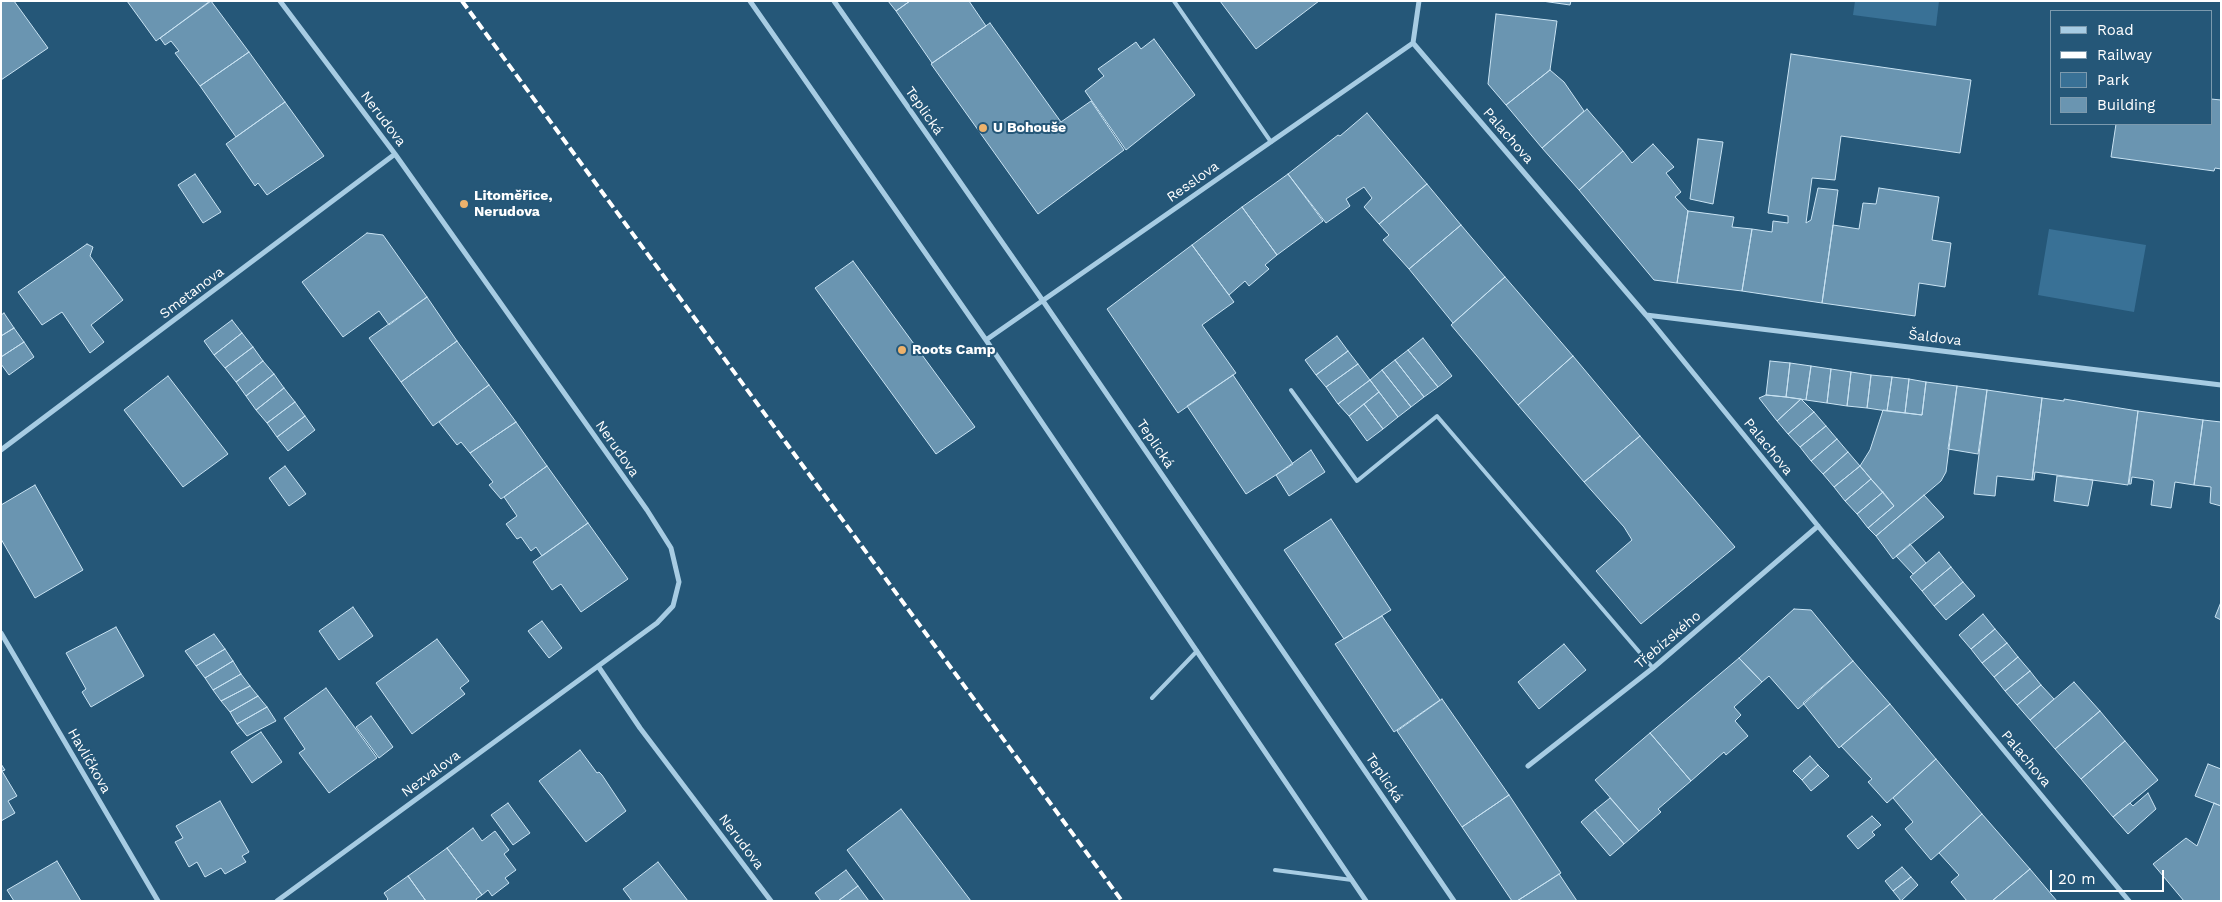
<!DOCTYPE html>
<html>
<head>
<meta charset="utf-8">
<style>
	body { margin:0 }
	#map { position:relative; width:2222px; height:902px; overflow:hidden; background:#255778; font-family:"Work Sans",sans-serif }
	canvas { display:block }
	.frame { position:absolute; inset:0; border:2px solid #fff; pointer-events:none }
	.legend { position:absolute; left:2050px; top:10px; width:162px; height:115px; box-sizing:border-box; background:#255778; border:1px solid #7c9aae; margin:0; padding:6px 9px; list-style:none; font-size:15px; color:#fff }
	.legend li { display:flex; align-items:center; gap:10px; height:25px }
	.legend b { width:25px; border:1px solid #7c9aae }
	.scale { position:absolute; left:2050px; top:870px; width:114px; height:22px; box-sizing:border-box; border:2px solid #fff; border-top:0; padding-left:6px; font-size:15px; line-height:18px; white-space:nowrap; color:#fff; -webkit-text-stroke:4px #255778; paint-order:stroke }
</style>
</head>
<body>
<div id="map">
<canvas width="2222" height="902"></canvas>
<div class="frame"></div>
<ul class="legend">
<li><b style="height:6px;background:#a7cce3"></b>Road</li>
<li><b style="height:6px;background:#fff"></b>Railway</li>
<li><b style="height:14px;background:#397196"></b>Park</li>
<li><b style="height:14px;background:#6a95b1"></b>Building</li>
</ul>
<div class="scale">20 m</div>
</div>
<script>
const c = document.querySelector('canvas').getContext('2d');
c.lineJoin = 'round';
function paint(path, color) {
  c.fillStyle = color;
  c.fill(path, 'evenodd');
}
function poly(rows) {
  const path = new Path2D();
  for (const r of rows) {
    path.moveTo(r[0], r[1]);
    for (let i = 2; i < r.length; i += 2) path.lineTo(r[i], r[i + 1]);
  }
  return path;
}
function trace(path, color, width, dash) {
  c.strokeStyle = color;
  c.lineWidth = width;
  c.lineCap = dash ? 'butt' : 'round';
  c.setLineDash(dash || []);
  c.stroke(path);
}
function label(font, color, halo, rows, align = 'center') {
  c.font = font + ' "Work Sans",sans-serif';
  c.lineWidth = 4;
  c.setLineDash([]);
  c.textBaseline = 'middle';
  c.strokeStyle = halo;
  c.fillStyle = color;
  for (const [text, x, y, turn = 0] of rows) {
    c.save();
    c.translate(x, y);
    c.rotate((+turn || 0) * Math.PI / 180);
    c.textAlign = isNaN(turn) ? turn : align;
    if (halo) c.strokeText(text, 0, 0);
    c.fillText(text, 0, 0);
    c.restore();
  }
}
paint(poly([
	[1855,1,1939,1,1936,26,1853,15],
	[2049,229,2146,245,2134,312,2038,295]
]), '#397196');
const building = poly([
	[3,1,14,1,48,48,1,80,1,3,3,1],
	[127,1,210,1,156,41,127,1],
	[211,1,249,52,200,86,175,53,179,51,171,41,165,45,160,38,211,1],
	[888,1,910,1,896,11,888,1],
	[910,1,969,1,986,26,932,63,896,11,910,1],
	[1220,1,1319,1,1256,49,1220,1],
	[1542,1,1571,1,1570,5,1542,1],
	[1496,14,1557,21,1550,70,1506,105,1488,84,1496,14],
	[990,23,1061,122,1091,101,1124,150,1038,214,931,64,990,23],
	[1154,39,1195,95,1126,150,1085,91,1104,76,1098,69,1136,42,1141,49,1154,39],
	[249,52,285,102,236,137,200,86,249,52],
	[1791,54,1971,80,1960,153,1841,136,1835,180,1812,178,1806,223,1811,220,1818,188,1838,190,1822,303,1742,291,1752,229,1772,232,1773,221,1788,223,1788,216,1768,213,1791,54],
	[1550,70,1564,82,1584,111,1542,148,1506,105,1550,70],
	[2211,99,2221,100,2221,169,2215,168,2214,171,2111,157,2116,124,2211,124,2211,99],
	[285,102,324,156,267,195,258,183,255,186,226,144,285,102],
	[1587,109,1623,151,1579,190,1542,148,1587,109],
	[1367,113,1427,184,1379,224,1364,207,1372,198,1364,187,1346,199,1350,206,1326,223,1288,174,1338,135,1340,136,1367,113],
	[1698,139,1723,142,1713,204,1690,199,1698,139],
	[1653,144,1674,167,1666,173,1681,192,1675,197,1688,211,1677,283,1654,280,1579,190,1623,151,1632,163,1653,144],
	[195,174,221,212,203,223,178,185,195,174],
	[1288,174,1323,221,1277,255,1242,207,1288,174],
	[1427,184,1461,225,1409,269,1383,240,1389,235,1379,224,1427,184],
	[1879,188,1939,197,1932,240,1951,243,1945,287,1919,283,1915,316,1822,303,1833,225,1859,229,1863,203,1876,204,1879,188],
	[1242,207,1277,255,1265,265,1269,269,1249,286,1245,281,1229,295,1192,245,1242,207],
	[1688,211,1734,217,1732,227,1752,229,1742,291,1677,283,1688,211],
	[1461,225,1505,277,1453,323,1409,269,1461,225],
	[367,233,383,235,427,297,389,325,379,311,343,337,302,282,367,233],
	[87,244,93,247,90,256,123,300,91,325,104,342,90,353,62,312,42,325,18,292,87,244],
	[1192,245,1234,302,1202,325,1236,373,1178,413,1107,309,1192,245],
	[853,261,975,427,936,454,815,288,853,261],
	[1505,277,1573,356,1518,405,1451,325,1505,277],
	[427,297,457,341,401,382,369,338,427,297],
	[4,313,14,328,1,336,1,315,4,313],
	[232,320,242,333,214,355,204,341,232,320],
	[14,328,24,342,1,357,1,336,14,328],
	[242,333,253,347,225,368,214,355,242,333],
	[1337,336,1348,351,1316,375,1305,360,1337,336],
	[1423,338,1452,376,1438,387,1408,350,1423,338],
	[457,341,489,385,433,426,401,382,457,341],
	[24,342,34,357,9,375,1,364,1,357,24,342],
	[253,347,263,361,236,382,225,368,253,347],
	[1408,350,1438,387,1424,397,1395,360,1408,350],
	[1348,351,1358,364,1326,387,1316,375,1348,351],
	[1573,356,1640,436,1584,482,1518,405,1573,356],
	[1395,360,1424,397,1411,407,1382,370,1395,360],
	[263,361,274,374,246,396,236,382,263,361],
	[1770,361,1790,363,1786,397,1766,395,1770,361],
	[1790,363,1811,366,1806,400,1786,397,1790,363],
	[1358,364,1370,380,1338,404,1326,387,1358,364],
	[1811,366,1831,369,1827,403,1806,400,1811,366],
	[1831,369,1851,372,1847,406,1827,403,1831,369],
	[1382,370,1411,407,1398,417,1370,380,1382,370],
	[1851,372,1871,375,1867,408,1847,406,1851,372],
	[274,374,284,388,256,410,246,396,274,374],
	[1233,375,1293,464,1246,494,1187,406,1233,375],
	[1871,375,1892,377,1887,411,1867,408,1871,375],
	[168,376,228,454,183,487,124,410,168,376],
	[1892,377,1909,379,1905,413,1887,411,1892,377],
	[1909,379,1926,382,1922,415,1905,413,1909,379],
	[1370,380,1379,392,1349,416,1338,404,1370,380],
	[1926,382,1957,386,1946,472,1941,481,1876,536,1868,528,1894,506,1860,466,1870,450,1883,410,1922,415,1926,382],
	[489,385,516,422,470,453,461,442,457,445,439,422,489,385],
	[1957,386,1987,390,1978,454,1948,449,1957,386],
	[284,388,295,402,267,423,256,410,284,388],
	[1987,390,2042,398,2032,480,1997,476,1995,496,1974,494,1987,390],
	[1379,392,1398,417,1383,429,1364,404,1379,392],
	[1766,395,1786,397,1801,399,1777,421,1759,398,1766,395],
	[2042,398,2064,401,2064,399,2138,411,2128,485,2035,472,2034,480,2032,480,2042,398],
	[1801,399,1814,412,1788,434,1777,421,1801,399],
	[295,402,305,416,277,437,267,423,295,402],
	[1364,404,1383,429,1367,441,1349,416,1364,404],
	[2138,411,2203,420,2194,485,2175,482,2171,508,2151,505,2154,482,2153,480,2132,477,2131,484,2129,484,2138,411],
	[1814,412,1826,426,1800,447,1788,434,1814,412],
	[305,416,315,430,288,451,277,437,305,416],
	[2203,420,2221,422,2221,506,2210,503,2211,487,2194,485,2203,420],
	[516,422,547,466,501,499,489,485,493,482,470,453,516,422],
	[1826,426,1837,439,1811,461,1800,447,1826,426],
	[1640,436,1735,547,1641,624,1596,571,1632,540,1624,527,1584,482,1640,436],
	[1837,439,1848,452,1823,474,1811,461,1837,439],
	[1311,450,1325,472,1289,496,1276,475,1311,450],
	[1848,452,1860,466,1834,487,1823,474,1848,452],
	[285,466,306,494,289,506,269,478,285,466],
	[547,466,588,523,542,556,536,547,531,551,521,537,517,539,506,524,517,516,504,497,547,466],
	[1860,466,1871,479,1845,501,1834,487,1860,466],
	[2057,476,2093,480,2088,506,2054,501,2057,476],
	[1871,479,1883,492,1857,514,1845,501,1871,479],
	[35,485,83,570,35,598,1,539,1,505,35,485],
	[1883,492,1894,506,1868,528,1857,514,1883,492],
	[1924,495,1944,517,1893,559,1876,536,1924,495],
	[1331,519,1391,610,1344,639,1284,550,1331,519],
	[588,523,628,579,581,612,561,584,552,590,533,562,588,523],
	[1910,544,1926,563,1913,574,1896,556,1910,544],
	[1939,552,1951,567,1922,591,1910,577,1939,552],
	[1951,567,1963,582,1934,606,1922,591,1951,567],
	[1963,582,1975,596,1946,620,1934,606,1963,582],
	[2221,602,2221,620,2215,617,2221,602],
	[353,607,373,636,339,660,319,631,353,607],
	[1794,609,1811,610,1853,661,1798,709,1769,676,1762,682,1739,658,1794,609],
	[1983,614,1995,629,1971,649,1959,635,1983,614],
	[1382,616,1440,700,1394,732,1335,644,1382,616],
	[542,621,562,648,549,658,528,631,542,621],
	[116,627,144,676,91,707,82,692,86,689,66,653,116,627],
	[1995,629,2007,643,1982,663,1971,649,1995,629],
	[214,634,225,649,196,666,185,651,214,634],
	[437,639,469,681,460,688,465,694,412,734,376,683,437,639],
	[2007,643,2018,657,1994,677,1982,663,2007,643],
	[1564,644,1586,670,1539,709,1518,682,1564,644],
	[225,649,233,661,205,678,196,666,225,649],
	[2018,657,2030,671,2005,691,1994,677,2018,657],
	[1739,658,1762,682,1734,707,1741,715,1735,721,1748,736,1726,755,1724,752,1691,781,1650,733,1739,658],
	[233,661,241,674,213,690,205,678,233,661],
	[1853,661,1890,704,1839,748,1803,703,1853,661],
	[2030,671,2041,685,2017,705,2005,691,2030,671],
	[241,674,250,686,221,701,213,690,241,674],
	[2074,682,2100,711,2055,749,2030,720,2074,682],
	[2041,685,2054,699,2030,720,2017,705,2041,685],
	[250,686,258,696,230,712,221,701,250,686],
	[326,688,377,758,329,793,299,753,305,749,284,718,326,688],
	[258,696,267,707,237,724,230,712,258,696],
	[1442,699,1509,795,1462,827,1397,731,1442,699],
	[1890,704,1936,759,1887,803,1868,782,1872,779,1841,746,1890,704],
	[267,707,276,721,247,736,237,724,267,707],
	[2100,711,2125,741,2081,779,2055,749,2100,711],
	[371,716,393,747,379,758,356,727,371,716],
	[261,732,282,762,252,783,231,752,261,732],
	[1650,733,1691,781,1658,809,1661,812,1639,831,1595,780,1650,733],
	[2125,741,2158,780,2113,817,2081,779,2125,741],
	[580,750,597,773,599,772,602,775,626,811,586,842,539,781,580,750],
	[1810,756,1818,765,1802,780,1793,771,1810,756],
	[1936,759,1982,814,1931,860,1905,829,1913,822,1893,798,1936,759],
	[1,764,5,770,2,771,17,796,8,801,15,813,1,821,1,764],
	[2208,764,2221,769,2221,806,2195,796,2208,764],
	[1818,765,1829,776,1811,791,1802,780,1818,765],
	[2148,793,2156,809,2128,834,2113,817,2130,803,2133,806,2148,793],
	[1509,795,1561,873,1517,901,1512,901,1462,827,1509,795],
	[1610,798,1639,831,1624,844,1595,810,1610,798],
	[220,801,249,852,242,856,246,862,225,874,221,868,205,877,197,862,189,867,175,842,183,838,176,826,220,801],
	[508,803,530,833,513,845,491,815,508,803],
	[2214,803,2221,806,2221,901,2184,901,2153,864,2186,838,2197,846,2214,803],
	[901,809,971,901,885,901,847,850,901,809],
	[1595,810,1624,844,1610,856,1581,822,1595,810],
	[1982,814,2030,869,1992,901,1967,901,1951,882,1959,875,1939,853,1982,814],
	[1872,816,1881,825,1872,832,1875,835,1858,849,1847,836,1872,816],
	[473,828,482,841,495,831,509,850,504,854,516,870,505,878,509,883,492,896,488,890,482,895,447,848,473,828],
	[447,848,482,895,476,899,477,901,426,901,408,876,447,848],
	[57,861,81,901,14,901,7,890,57,861],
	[658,862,688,901,632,901,623,889,658,862],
	[1902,867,1911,877,1893,891,1885,881,1902,867],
	[2030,869,2057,901,1992,901,2030,869],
	[846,870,858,886,838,901,821,901,815,893,846,870],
	[1559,874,1577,901,1517,901,1559,874],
	[408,876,426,901,386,901,388,899,384,893,408,876],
	[1911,877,1918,885,1901,901,1893,891,1911,877],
	[858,886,869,901,838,901,858,886]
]);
paint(building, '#6a95b1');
trace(building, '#c9e3f3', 1);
trace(poly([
	[1174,1,1271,142],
	[1291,390,1357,481,1437,416,1653,668],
	[1152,698,1197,651],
	[1275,870,1352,880]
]), '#a7cce3', 4);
trace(poly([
	[750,1,986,340,1366,901],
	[834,1,1043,301,1454,901],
	[1419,1,1413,43,1646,315,1818,526,2129,901],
	[1646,315,2221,385],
	[986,340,1413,43],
	[1,450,395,154],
	[1,633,158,901],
	[598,666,640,728,771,901],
	[1528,766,1653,668,1818,526],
	[277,901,657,623,673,606,679,582,671,548,647,510,395,154,280,1]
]), '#a7cce3', 5);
trace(poly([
	[462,1,1122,901]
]), '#fff', 4, [9, 4]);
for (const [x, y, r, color] of [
	[983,128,5,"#edb26c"],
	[464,204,5,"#edb26c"],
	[902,350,5,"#edb26c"]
]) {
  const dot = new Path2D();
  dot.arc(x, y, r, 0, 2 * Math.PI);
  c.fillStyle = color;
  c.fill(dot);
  trace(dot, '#255778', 2);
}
label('14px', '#fff', '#255778', [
	["Teplická",924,111,55],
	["Nerudova",383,119,53],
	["Palachova",1508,136,49],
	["Resslova",1193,182,-35],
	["Smetanova",192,293,-37],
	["Šaldova",1935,338,7],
	["Teplická",1155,444,56],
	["Palachova",1768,447,51],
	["Nerudova",617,449,55],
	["Třebízského",1668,640,-40],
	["Palachova",2026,759,50],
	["Havlíčkova",89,761,60],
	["Nezvalova",431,774,-36],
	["Teplická",1384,778,56],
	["Nerudova",741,842,53]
]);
label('bold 14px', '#fff', '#255778', [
	["U Bohouše",993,128],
	["Litoměřice,",474,196],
	["Nerudova",474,212],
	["Roots Camp",912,350]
], 'left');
</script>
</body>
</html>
